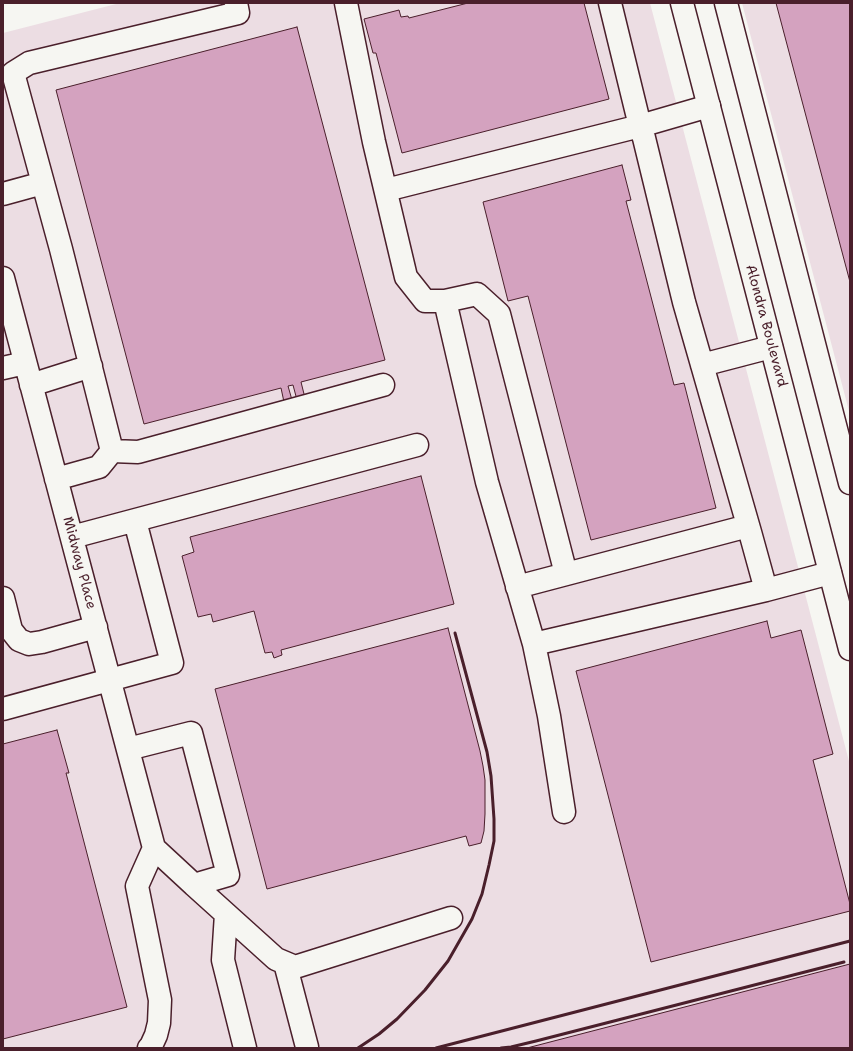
<!DOCTYPE html>
<html>
<head>
<meta charset="utf-8">
<style>
	body { margin:0 }
	#map { position:relative; width:853px; height:1051px; overflow:hidden; background:#f6f6f2; font-family:"Shantell Sans",sans-serif }
	canvas { display:block }
	.frame { position:absolute; inset:0; border:4px solid #4a1f2b; pointer-events:none }
</style>
</head>
<body>
<div id="map">
<canvas width="853" height="1051"></canvas>
<div class="frame"></div>
</div>
<script>
const c = document.querySelector('canvas').getContext('2d');
c.lineJoin = 'round';
function paint(path, color) {
  c.fillStyle = color;
  c.fill(path, 'evenodd');
}
function poly(rows) {
  const path = new Path2D();
  for (const r of rows) {
    path.moveTo(r[0], r[1]);
    for (let i = 2; i < r.length; i += 2) path.lineTo(r[i], r[i + 1]);
  }
  return path;
}
function trace(path, color, width, dash) {
  c.strokeStyle = color;
  c.lineWidth = width;
  c.lineCap = dash ? 'butt' : 'round';
  c.setLineDash(dash || []);
  c.stroke(path);
}
function label(font, color, halo, rows, align = 'center') {
  c.font = font + ' "Shantell Sans",sans-serif';
  c.lineWidth = 3;
  c.setLineDash([]);
  c.textBaseline = 'middle';
  c.strokeStyle = halo;
  c.fillStyle = color;
  for (const [text, x, y, turn = 0] of rows) {
    c.save();
    c.translate(x, y);
    c.rotate((+turn || 0) * Math.PI / 180);
    c.textAlign = isNaN(turn) ? turn : align;
    if (halo) c.strokeText(text, 0, 0);
    c.fillText(text, 0, 0);
    c.restore();
  }
}
paint(poly([
	[120,3,650,3,850,765,850,1048,3,1048,3,33],
	[742,3,850,3,850,415]
]), '#ecdde3');
const building = poly([
	[468,3,584,3,609,99,402,153,376,53,373,53,364,19,399,10,401,17,408,16,409,18,468,3],
	[776,3,850,3,850,282,776,3],
	[297,27,385,360,301,382,305,398,297,400,293,385,288,386,292,400,284,402,281,388,144,424,56,90,297,27],
	[622,165,631,200,626,201,674,385,684,383,716,508,591,540,528,296,508,301,483,202,622,165],
	[421,476,454,604,281,650,282,655,274,658,272,652,265,653,254,611,213,622,211,614,198,617,182,556,194,552,190,537,421,476],
	[767,621,771,638,801,630,833,754,813,760,850,904,850,911,651,962,576,671,767,621],
	[448,628,480,751,483,766,485,780,485,814,484,831,481,843,469,846,466,836,267,889,215,689,448,628],
	[57,730,69,773,66,773,127,1007,3,1039,3,744,57,730],
	[850,964,850,1048,527,1048,850,964]
]);
paint(building, '#d4a2bf');
trace(building, '#4a1f2b', 1);
const minor = poly([
	[236,3,238,13,29,63,13,73,61,249,112,451,138,452,383,385],
	[346,3,374,142,406,277,425,301,445,301,487,482,534,644,766,590,750,532,684,302,644,138,640,126,610,3],
	[386,190,640,126,709,106],
	[3,194,43,183],
	[3,278,154,848],
	[445,301,477,294,499,314,566,574],
	[702,365,771,347],
	[3,368,25,363],
	[31,385,91,366],
	[56,479,99,467,112,451],
	[72,537,417,445],
	[517,587,748,526],
	[766,590,830,573],
	[3,598,11,630,19,640,29,644,42,642,96,627],
	[534,644,549,716,564,812],
	[3,709,172,663,135,521],
	[128,749,191,733,228,875,194,885,154,848],
	[194,885,276,959,295,967,451,918],
	[226,914,223,960,245,1048],
	[285,963,307,1047],
	[149,1048,151,1046,156,1035,159,1023,160,1000,137,886,154,848]
]);
const major = poly([
	[682,3,850,649],
	[726,3,850,483]
]);
trace(minor, '#4a1f2b', 25);
trace(major, '#4a1f2b', 25);
trace(minor, '#f6f6f2', 22);
trace(major, '#f6f6f2', 22);
trace(poly([
	[358,1048,379,1034,397,1019,425,990,448,961,472,919,482,894,489,865,494,841,494,819,491,776,487,752,455,633],
	[436,1048,850,941],
	[501,1048,511,1047,536,1041,844,962]
]), '#4a1f2b', 3);
label('14px', '#4a1f2b', '#f6f6f2', [
	["Alondra Boulevard",766,326,75],
	["Midway Place",79,563,75]
]);
</script>
</body>
</html>
